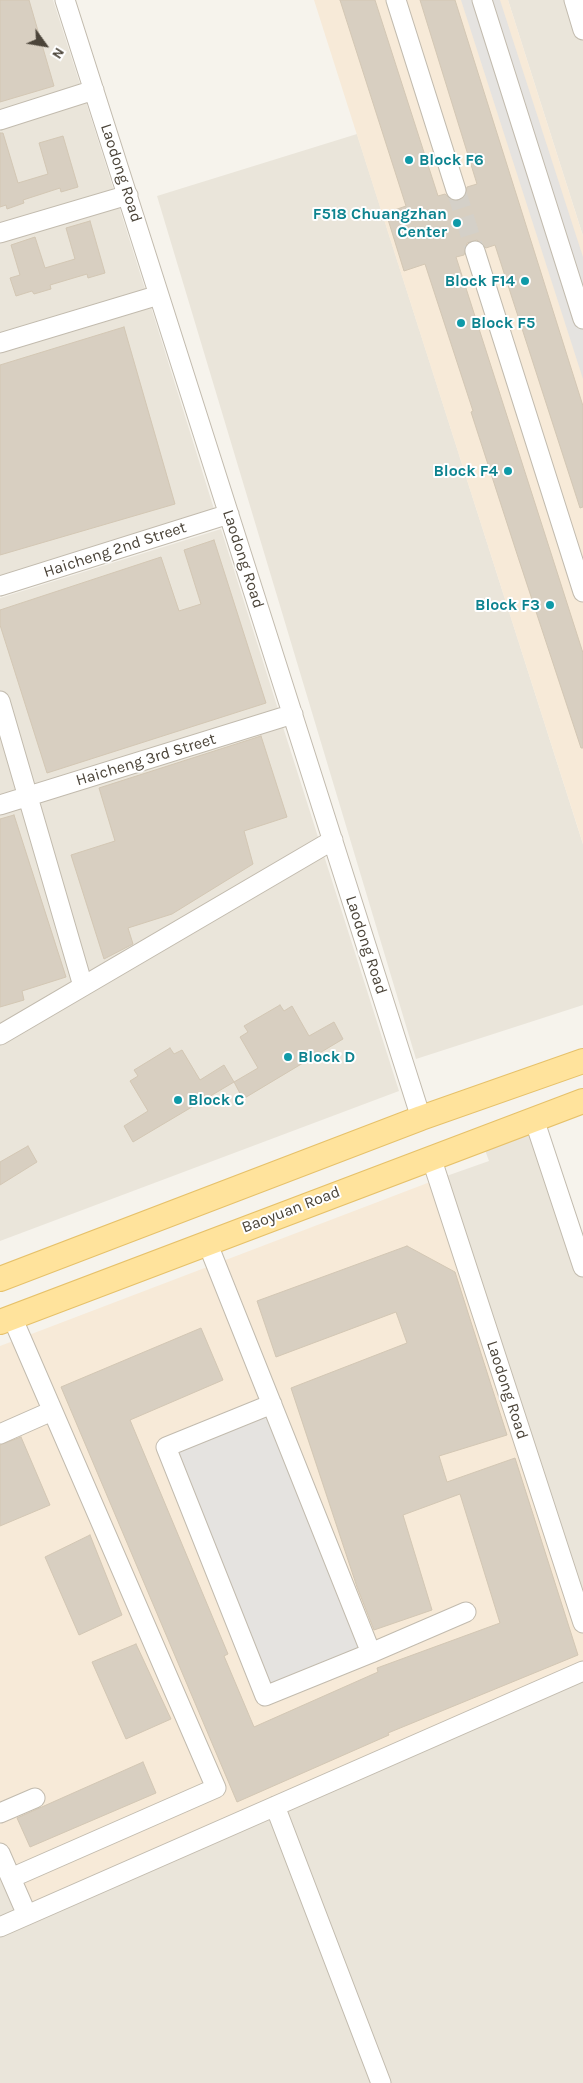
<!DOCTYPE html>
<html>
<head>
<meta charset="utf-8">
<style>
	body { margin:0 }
	#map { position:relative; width:583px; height:2083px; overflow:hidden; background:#f6f3ec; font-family:Karla,sans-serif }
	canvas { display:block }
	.north { position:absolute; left:20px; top:20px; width:50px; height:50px; -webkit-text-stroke:4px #fff; paint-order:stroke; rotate:122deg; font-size:14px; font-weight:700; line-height:20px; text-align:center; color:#4b4439 }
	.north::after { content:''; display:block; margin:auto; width:18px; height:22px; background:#4b4439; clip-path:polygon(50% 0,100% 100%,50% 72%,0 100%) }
</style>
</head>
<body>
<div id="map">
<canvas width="583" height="2083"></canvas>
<div class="north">N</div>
</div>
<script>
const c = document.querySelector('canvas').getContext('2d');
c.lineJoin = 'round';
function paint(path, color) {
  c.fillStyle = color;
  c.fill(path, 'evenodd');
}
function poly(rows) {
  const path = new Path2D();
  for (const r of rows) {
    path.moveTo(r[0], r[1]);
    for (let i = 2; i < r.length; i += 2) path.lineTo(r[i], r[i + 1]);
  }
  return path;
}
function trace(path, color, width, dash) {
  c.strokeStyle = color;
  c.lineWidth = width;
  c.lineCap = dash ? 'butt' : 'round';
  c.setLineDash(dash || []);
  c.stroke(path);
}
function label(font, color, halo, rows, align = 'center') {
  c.font = font + ' Karla,sans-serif';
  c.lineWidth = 4;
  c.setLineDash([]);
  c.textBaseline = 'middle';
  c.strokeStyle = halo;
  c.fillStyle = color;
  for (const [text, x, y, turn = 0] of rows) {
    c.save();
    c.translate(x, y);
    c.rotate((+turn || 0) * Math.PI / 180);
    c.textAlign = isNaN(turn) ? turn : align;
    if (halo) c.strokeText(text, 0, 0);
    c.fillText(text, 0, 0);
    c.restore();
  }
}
paint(poly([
	[0,0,53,0,80,84,0,110],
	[508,0,583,0,583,236],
	[86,102,145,289,0,333,0,130],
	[357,134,583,844,583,1005,416,1059,157,196],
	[151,307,214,509,0,576,0,353],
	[221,529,278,709,0,795,0,598],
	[283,727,399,1091,0,1241,0,815],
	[538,1129,583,1267,583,1623,438,1179,489,1161,485,1150],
	[583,1671,583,2083,0,2083,0,1866]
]), '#eae5da');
paint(poly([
	[314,0,508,0,583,236,583,844],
	[438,1179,583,1623,583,1671,22,1917,0,1866,0,1346]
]), '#f7ead8');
paint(poly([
	[461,0,500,0,583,257,583,379],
	[270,1414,364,1651,268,1689,175,1453]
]), '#e5e3e0');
const building = poly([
	[0,0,29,0,54,86,0,102,0,0],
	[340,0,375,0,438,196,445,194,454,201,465,197,467,187,477,184,420,0,455,0,583,406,583,507,580,508,495,245,486,248,477,240,467,243,464,255,456,257,583,653,583,748,581,748,518,557,471,412,473,411,425,264,404,271,386,213,406,206,340,0],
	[0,133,3,133,18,183,48,174,39,143,63,136,78,187,61,192,60,188,23,200,24,203,7,209,6,205,0,207,0,133],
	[90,221,105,273,88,278,87,274,50,285,51,289,34,294,32,291,16,296,10,278,20,275,11,245,35,237,45,268,75,259,66,228,90,221],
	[124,327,175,504,0,555,0,365,124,327],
	[214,540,266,703,47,773,0,625,0,610,161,557,179,611,201,604,184,550,214,540],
	[261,736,287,817,244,831,253,864,172,914,128,928,133,944,104,959,71,855,115,841,99,788,261,736],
	[14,815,66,977,22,991,24,1000,0,1007,0,819,14,815],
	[280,1005,284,1011,292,1006,309,1036,334,1022,343,1039,243,1099,234,1082,258,1068,240,1037,248,1032,244,1026,280,1005],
	[170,1048,174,1054,182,1050,200,1080,224,1065,234,1082,133,1142,124,1126,148,1111,130,1081,138,1076,134,1070,170,1048],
	[28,1146,37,1162,0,1185,0,1162,28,1146],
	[407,1246,455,1272,507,1435,439,1456,447,1482,515,1458,578,1655,388,1733,389,1735,237,1802,61,1387,201,1328,223,1380,130,1420,228,1654,224,1656,254,1727,378,1672,377,1668,500,1623,460,1494,403,1515,432,1610,374,1630,357,1587,291,1388,407,1343,396,1312,276,1357,257,1301,407,1246],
	[21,1437,50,1505,0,1526,0,1445,21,1437],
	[90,1535,122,1615,79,1635,45,1557,90,1535],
	[136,1644,171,1719,126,1739,92,1662,136,1644],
	[143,1762,156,1793,30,1847,17,1818,143,1762]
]);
paint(building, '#d8cfc1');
trace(building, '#d3c7b4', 1);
trace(poly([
	[456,190,475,251]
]), '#d4d0c8', 19, [19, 9]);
const minor = poly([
	[65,0,421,1118],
	[396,0,456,190],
	[482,0,583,319],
	[574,0,583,30],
	[0,120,94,90],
	[0,233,128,195],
	[475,251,583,592],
	[0,343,159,295],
	[0,586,229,514],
	[0,701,83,986],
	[0,805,293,714],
	[0,1035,333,840],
	[534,1119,583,1267],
	[431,1157,583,1623],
	[207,1242,371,1653,466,1612],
	[272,1404,166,1447,265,1696,371,1653],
	[0,1434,52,1411],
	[275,1806,381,2083],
	[0,1813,35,1798],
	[0,1853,27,1915],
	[11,1878,216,1788,12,1317],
	[0,1927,583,1671]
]);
const major = poly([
	[0,1279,421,1118,583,1061],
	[0,1322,583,1101]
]);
trace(minor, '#c2bbae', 21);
trace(major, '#e6c16a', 26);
trace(minor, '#fff', 19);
trace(major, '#ffe39c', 24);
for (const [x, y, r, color] of [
	[409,160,5,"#0f9aa8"],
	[457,223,5,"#0f9aa8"],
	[525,281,5,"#0f9aa8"],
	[461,323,5,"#0f9aa8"],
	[508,471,5,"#0f9aa8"],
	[550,605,5,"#0f9aa8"],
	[288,1057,5,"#0f9aa8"],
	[178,1100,5,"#0f9aa8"]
]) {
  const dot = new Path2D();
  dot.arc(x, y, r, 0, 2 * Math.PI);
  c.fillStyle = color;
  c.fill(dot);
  trace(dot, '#fff', 2);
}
label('bold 16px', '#0d838f', '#fff', [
	["Block F6",419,160],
	["F518 Chuangzhan",447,214,"right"],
	["Center",447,232,"right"],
	["Block F14",515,281,"right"],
	["Block F5",471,323],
	["Block F4",498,471,"right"],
	["Block F3",540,605,"right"],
	["Block D",298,1057],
	["Block C",188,1100]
], 'left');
label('16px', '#4b4439', '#fff', [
	["Laodong Road",121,173,72],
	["Haicheng 2nd Street",115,550,-18],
	["Laodong Road",243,559,72],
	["Haicheng 3rd Street",146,760,-17],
	["Laodong Road",366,945,72],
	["Baoyuan Road",291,1210,-21],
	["Laodong Road",507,1390,72]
]);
</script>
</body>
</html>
